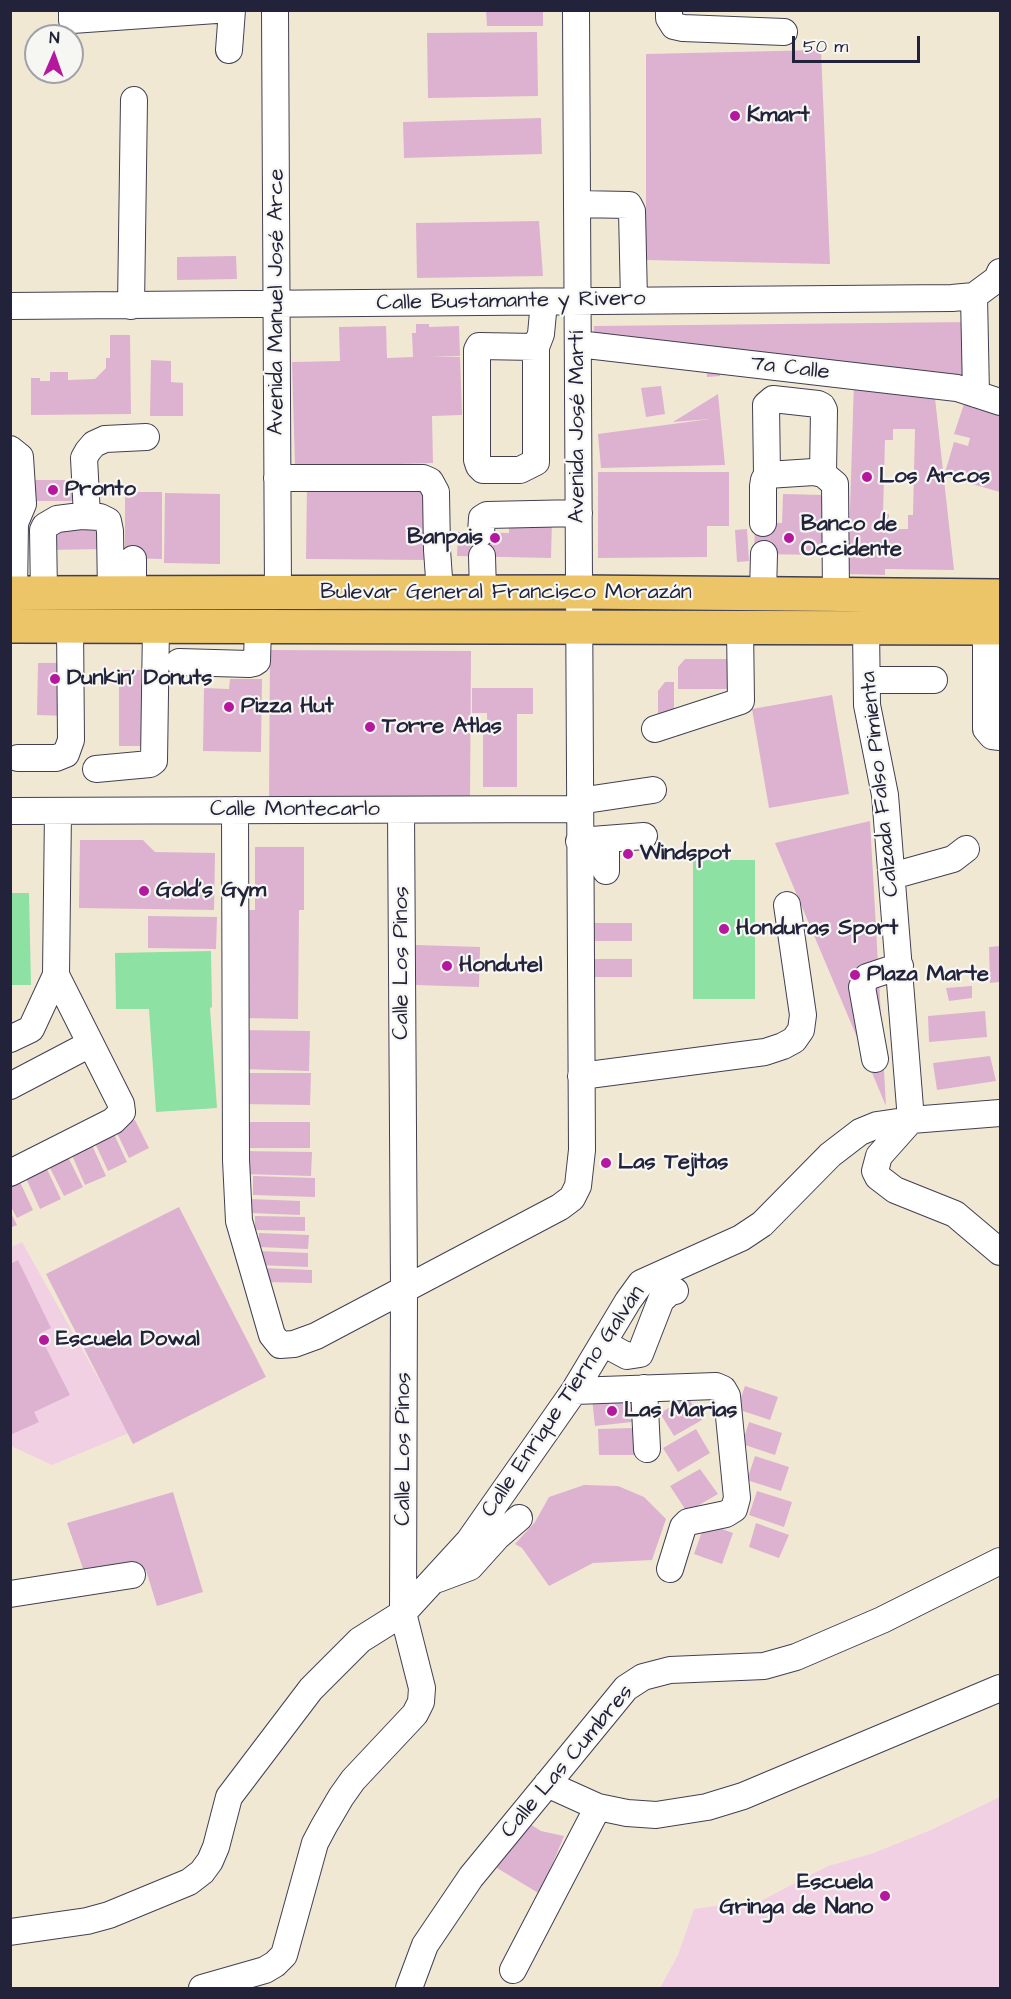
<!DOCTYPE html>
<html>
<head>
<meta charset="utf-8">
<style>
	body { margin:0 }
	#map { position:relative; width:1011px; height:1999px; overflow:hidden; background:#f1e8d4; font-family:"Architects Daughter",sans-serif }
	canvas { display:block }
	.frame { position:absolute; inset:0; border:12px solid #22223b; pointer-events:none }
	.north { position:absolute; left:24px; top:24px; width:60px; height:60px; box-sizing:border-box; background:#f6f6f2; border:2px solid #a1a1a9; border-radius:50%; rotate:2deg; font-size:16px; font-weight:700; line-height:24px; text-align:center; color:#22223b }
	.north::after { content:''; display:block; margin:auto; width:21px; height:27px; background:#b5179e; clip-path:polygon(50% 0,100% 100%,50% 72%,0 100%) }
	.scale { position:absolute; left:792px; top:36px; width:128px; height:27px; box-sizing:border-box; border:3px solid #22223b; border-top:0; padding-left:8px; font-size:18px; line-height:21px; white-space:nowrap; color:#22223b; -webkit-text-stroke:4px #f6f6f2; paint-order:stroke }
</style>
</head>
<body>
<div id="map">
<canvas width="1011" height="1999"></canvas>
<div class="frame"></div>
<div class="north">N</div>
<div class="scale">50 m</div>
</div>
<script>
const c = document.querySelector('canvas').getContext('2d');
c.lineJoin = 'round';
function paint(path, color) {
  c.fillStyle = color;
  c.fill(path, 'evenodd');
}
function poly(rows) {
  const path = new Path2D();
  for (const r of rows) {
    path.moveTo(r[0], r[1]);
    for (let i = 2; i < r.length; i += 2) path.lineTo(r[i], r[i + 1]);
  }
  return path;
}
function trace(path, color, width, dash) {
  c.strokeStyle = color;
  c.lineWidth = width;
  c.lineCap = dash ? 'butt' : 'round';
  c.setLineDash(dash || []);
  c.stroke(path);
}
function label(font, color, halo, rows, align = 'center') {
  c.font = font + ' "Architects Daughter",sans-serif';
  c.lineWidth = 4.5;
  c.setLineDash([]);
  c.textBaseline = 'middle';
  c.strokeStyle = halo;
  c.fillStyle = color;
  for (const [text, x, y, turn = 0] of rows) {
    c.save();
    c.translate(x, y);
    c.rotate((+turn || 0) * Math.PI / 180);
    c.textAlign = isNaN(turn) ? turn : align;
    if (halo) c.strokeText(text, 0, 0);
    c.fillText(text, 0, 0);
    c.restore();
  }
}
paint(poly([
	[22,1242,129,1433,52,1465,11,1446,11,1247],
	[1000,1797,1000,1988,660,1988,678,1955,694,1909,722,1905,755,1904,828,1866,871,1854,931,1830]
]), '#f1d0e3');
paint(poly([
	[693,860,755,860,755,999,693,999],
	[11,893,29,893,31,985,11,985],
	[211,951,212,1007,210,1008,217,1108,156,1112,149,1009,116,1009,115,953]
]), '#8de1a2');
paint(poly([
	[486,10,543,10,543,26,487,26],
	[537,32,538,96,428,98,427,33],
	[821,50,830,264,646,260,646,54],
	[541,118,542,154,404,158,403,122],
	[539,221,543,276,417,278,416,223],
	[236,256,237,279,177,280,177,257],
	[970,322,973,378,593,344,594,326],
	[416,324,429,324,429,327,459,326,460,356,430,357,460,357,462,415,432,416,433,463,295,467,292,362,340,361,339,327,386,326,387,358,413,357,412,333,416,333],
	[110,335,130,335,131,414,31,415,31,378,40,378,40,381,50,381,50,372,68,372,68,380,95,379,106,368,106,358,110,358],
	[151,360,171,361,171,382,183,383,183,416,150,416],
	[719,361,720,376,707,377,706,362],
	[854,381,934,389,954,570,885,569,885,575,848,574],
	[893,429,915,429,913,515,908,515,908,529,888,529,889,514,883,514,885,440,893,440],
	[661,386,665,414,646,417,641,388],
	[718,394,725,465,601,468,598,434,710,419,673,422],
	[964,404,1000,415,1000,492,944,476,954,442,968,446,970,438,954,434],
	[598,472,729,472,729,526,707,526,707,557,598,558],
	[30,480,73,480,73,501,30,501],
	[307,486,429,488,428,560,306,559],
	[125,492,162,492,162,559,125,558],
	[165,493,220,494,220,564,164,563],
	[783,494,824,495,822,555,754,554,755,522,782,523],
	[509,520,552,520,551,558,457,556,458,532,509,533],
	[48,529,104,529,104,549,49,550],
	[747,529,749,561,737,562,735,530],
	[270,650,471,651,470,804,269,803],
	[993,652,1000,652,1000,709,992,708],
	[685,659,727,659,728,689,678,689,678,667],
	[38,663,68,663,68,716,37,715],
	[119,670,151,670,150,746,119,746],
	[230,679,262,679,261,752,203,751,204,688,229,689],
	[665,682,674,682,674,722,658,722,658,691],
	[472,688,533,688,533,714,517,714,517,787,483,787,483,732,487,732,487,713,472,713],
	[832,695,849,794,769,808,752,709],
	[870,821,886,1106,775,843],
	[80,840,143,840,155,852,215,853,214,910,79,908],
	[255,847,304,847,304,910,299,910,298,1019,243,1018,244,910,255,910],
	[148,916,217,917,216,949,148,948],
	[594,923,632,923,632,941,594,941],
	[416,945,480,947,479,987,415,985],
	[1000,946,1000,982,990,983,989,947],
	[594,959,632,959,632,977,594,977],
	[972,986,972,998,949,1001,946,988],
	[985,1011,987,1037,929,1042,928,1016],
	[241,1030,310,1031,309,1071,240,1069],
	[990,1056,996,1081,937,1090,933,1063],
	[241,1073,311,1073,310,1105,241,1104],
	[135,1120,149,1148,129,1158,115,1129],
	[241,1122,310,1122,310,1148,241,1148],
	[113,1132,127,1162,108,1171,94,1141],
	[91,1143,106,1176,85,1185,71,1153],
	[243,1151,312,1152,311,1176,243,1174],
	[67,1155,83,1187,64,1196,48,1164],
	[46,1167,61,1199,40,1209,25,1176],
	[253,1176,315,1178,315,1197,253,1195],
	[19,1180,33,1210,17,1218,10,1205,10,1184],
	[250,1199,300,1201,300,1215,250,1213],
	[179,1207,266,1377,133,1444,46,1274],
	[10,1211,17,1225,10,1228],
	[255,1216,305,1217,305,1231,255,1230],
	[259,1233,309,1235,308,1249,258,1247],
	[258,1251,308,1253,308,1267,258,1265],
	[18,1260,51,1328,39,1334,70,1395,34,1412,39,1422,10,1435,10,1264],
	[262,1268,312,1270,312,1283,262,1282],
	[745,1386,778,1397,770,1420,737,1409],
	[630,1396,632,1422,595,1426,592,1399],
	[688,1397,702,1420,674,1436,660,1413],
	[749,1422,782,1433,775,1455,742,1444],
	[634,1428,634,1455,599,1455,598,1429],
	[696,1429,710,1453,678,1472,663,1448],
	[755,1456,789,1467,781,1491,747,1480],
	[700,1469,718,1494,687,1512,670,1486],
	[584,1485,618,1486,644,1497,666,1519,652,1560,593,1563,549,1586,522,1548,515,1544,535,1522,549,1497],
	[757,1491,792,1502,784,1527,749,1515],
	[173,1492,203,1592,157,1606,146,1570,87,1580,67,1523],
	[705,1523,733,1533,722,1564,694,1554],
	[756,1523,789,1535,779,1558,749,1547],
	[525,1821,541,1831,564,1836,540,1894,492,1865]
]), '#dcb2d0');
const minor = poly([
	[72,10,72,20,216,10],
	[275,10,278,593],
	[669,10,669,18,674,26,683,28,784,32],
	[229,50,232,10],
	[577,204,629,205,632,211,634,300],
	[974,296,976,394],
	[10,306,952,298,974,296,997,279,1000,272],
	[131,306,134,100],
	[578,344,957,388,1000,402],
	[536,347,479,346,477,350,477,460,479,466,483,470,520,470,536,462,536,347,541,334,544,302],
	[10,449,20,457,23,504,15,523],
	[767,475,766,405,773,399,818,404,822,406,824,410,823,474],
	[277,478,423,478,430,481,436,492,437,550,440,592],
	[87,516,84,458,88,451,94,444,105,439,146,437],
	[10,519,15,523,14,593],
	[763,523,763,486,764,480,767,475,814,472,823,474,835,484,836,594],
	[481,533,482,518,487,515,579,513],
	[482,556,483,592],
	[133,559,133,593],
	[44,593,43,530,45,526,57,519,81,516,100,517,108,521,110,531,111,592],
	[763,594,764,554],
	[866,628,867,705,885,795,911,1120,879,1156,875,1171,878,1177,895,1190,955,1214,1000,1252],
	[986,628,986,729,992,736,1000,737],
	[179,662,249,664,254,663,257,661,258,627],
	[867,680,934,680],
	[655,729,741,701,740,628],
	[18,758,56,758,66,754,71,740,70,626],
	[96,769,150,764,154,761,156,626],
	[579,801,653,790],
	[235,810,236,1160,239,1221,272,1335,280,1345,294,1344,316,1336,560,1207,572,1198,578,1186,582,1150,576,10],
	[10,811,579,809],
	[606,839,606,871],
	[579,841,644,836],
	[892,876,953,859,966,849],
	[10,1039,31,1029,56,975],
	[875,1059,862,987,867,977,900,966],
	[581,1076,765,1052,783,1046,794,1040,801,1030,803,1015,787,905],
	[10,1086,90,1044],
	[10,1173,113,1121,122,1112,121,1104,56,975,58,811],
	[603,1343,627,1356,640,1354,661,1300,670,1292,675,1291],
	[644,1388,647,1449],
	[574,1391,716,1386,723,1389,727,1396,737,1498,734,1509,726,1514,688,1522,683,1527,670,1569],
	[438,1579,470,1567,497,1537,519,1518],
	[10,1594,132,1575],
	[547,1784,598,1807,627,1813,656,1815,707,1807,743,1796,1000,1688],
	[10,1932,87,1921,109,1915,189,1882,202,1872,210,1861,216,1847,229,1797,311,1689,360,1640,403,1613,469,1541,574,1391,628,1301,641,1283,741,1238,762,1224,830,1155,860,1132,877,1125,911,1120,1000,1113],
	[513,1970,598,1807],
	[202,1988,265,1970,275,1964,284,1955,315,1843,324,1826,341,1797,353,1780,415,1714,421,1702,422,1688,403,1613,404,1290,401,810],
	[409,1988,425,1945,471,1877,626,1688,643,1677,670,1670,764,1666,796,1657,882,1620,1000,1561]
]);
const major = poly([
	[10,593,580,592,1000,596],
	[10,626,1000,628]
]);
trace(minor, '#414052', 28);
trace(major, '#414052', 36);
trace(minor, '#fff', 26);
trace(major, '#edc569', 33);
for (const [x, y, r, color] of [
	[735,116,6,"#b5179e"],
	[867,477,6,"#b5179e"],
	[53,490,6,"#b5179e"],
	[495,538,6,"#b5179e"],
	[789,538,6,"#b5179e"],
	[55,679,6,"#b5179e"],
	[229,707,6,"#b5179e"],
	[370,727,6,"#b5179e"],
	[628,854,6,"#b5179e"],
	[144,891,6,"#b5179e"],
	[724,929,6,"#b5179e"],
	[447,966,6,"#b5179e"],
	[855,975,6,"#b5179e"],
	[606,1163,6,"#b5179e"],
	[44,1340,6,"#b5179e"],
	[612,1411,6,"#b5179e"],
	[885,1896,6,"#b5179e"]
]) {
  const dot = new Path2D();
  dot.arc(x, y, r, 0, 2 * Math.PI);
  c.fillStyle = color;
  c.fill(dot);
  trace(dot, '#f6f6f2', 2);
}
label('bold 22px', '#22223b', '#f6f6f2', [
	["Kmart",747,116],
	["Los Arcos",879,477],
	["Pronto",65,490],
	["Banco de",801,525],
	["Occidente",801,550],
	["Banpais",483,538,"right"],
	["Dunkin' Donuts",67,679],
	["Pizza Hut",241,707],
	["Torre Atlas",382,727],
	["Windspot",640,854],
	["Gold's Gym",156,891],
	["Honduras Sport",736,929],
	["Hondutel",459,966],
	["Plaza Marte",867,975],
	["Las Tejitas",618,1163],
	["Escuela Dowal",56,1340],
	["Las Marias",624,1411],
	["Escuela",873,1883,"right"],
	["Gringa de Nano",873,1908,"right"]
], 'left');
label('22px', '#22223b', '#f6f6f2', [
	["Avenida Manuel José Arce",277,302,-90],
	["Calle Bustamante y Rivero",511,302,-1],
	["7a Calle",790,369,7],
	["Avenida José Martí",578,427,-90],
	["Bulevar General Francisco Morazán",506,593],
	["Calzada Falso Pimienta",881,784,-96],
	["Calle Montecarlo",295,810],
	["Calle Los Pinos",402,963,-90],
	["Calle Enrique Tierno Galván",564,1402,-56],
	["Calle Los Pinos",404,1449,-90],
	["Calle Las Cumbres",568,1762,-50]
]);
</script>
</body>
</html>
